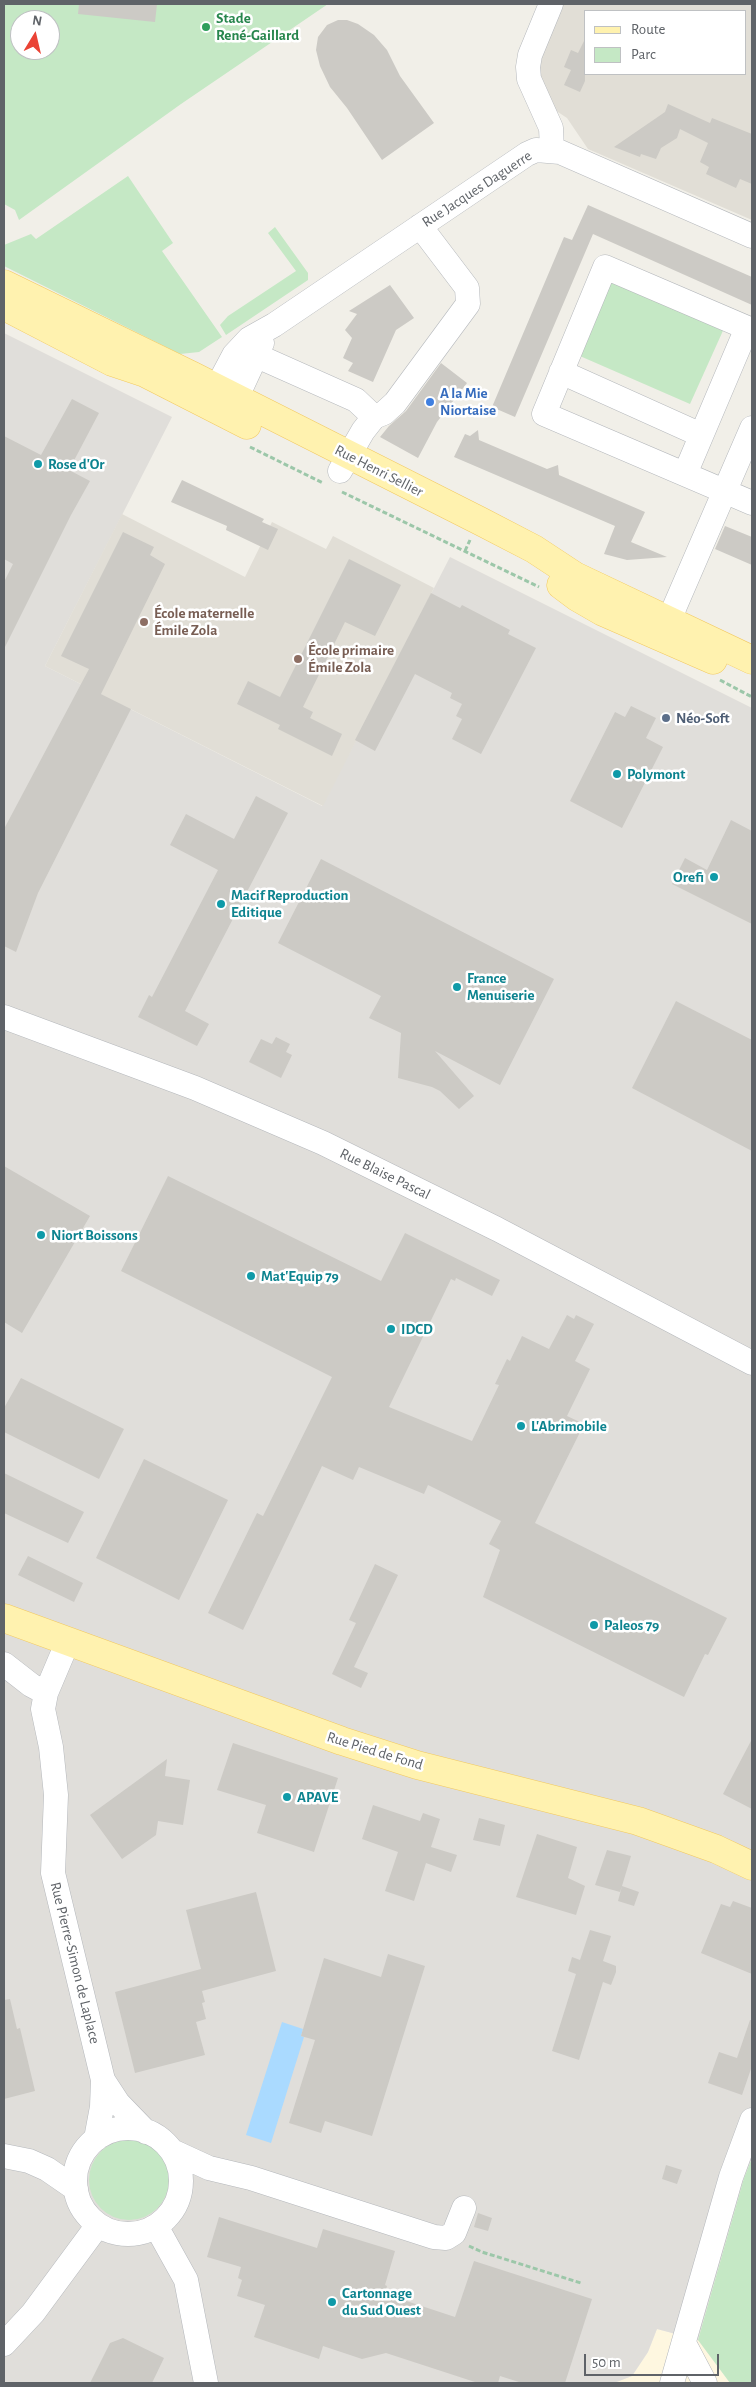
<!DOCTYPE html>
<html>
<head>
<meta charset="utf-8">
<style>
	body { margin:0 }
	#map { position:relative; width:756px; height:2387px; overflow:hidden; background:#f1efe8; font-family:"Alegreya Sans",sans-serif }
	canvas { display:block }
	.frame { position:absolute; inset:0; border:5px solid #5f6368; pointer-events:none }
	.legend { position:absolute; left:584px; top:10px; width:162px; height:65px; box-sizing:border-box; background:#fff; border:1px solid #bfc1c3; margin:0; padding:6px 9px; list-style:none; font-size:15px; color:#5f6368 }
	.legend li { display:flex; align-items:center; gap:10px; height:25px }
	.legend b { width:25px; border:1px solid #bfc1c3 }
	.north { position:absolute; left:10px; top:10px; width:50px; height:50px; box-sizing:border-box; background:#fff; border:1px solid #bfc1c3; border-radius:50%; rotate:9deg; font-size:14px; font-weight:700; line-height:20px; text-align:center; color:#5f6368 }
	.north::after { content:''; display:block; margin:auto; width:18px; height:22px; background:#ea4335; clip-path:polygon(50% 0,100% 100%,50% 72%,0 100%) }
	.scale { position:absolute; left:584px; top:2354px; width:135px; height:22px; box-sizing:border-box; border:2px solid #5f6368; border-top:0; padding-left:6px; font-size:15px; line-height:18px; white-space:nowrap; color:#5f6368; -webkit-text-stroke:4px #fff; paint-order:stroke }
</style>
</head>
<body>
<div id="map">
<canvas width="756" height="2387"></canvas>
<div class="frame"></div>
<ul class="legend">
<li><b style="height:6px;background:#fff2af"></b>Route</li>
<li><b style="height:14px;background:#c5e8c5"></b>Parc</li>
</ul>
<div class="north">N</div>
<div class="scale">50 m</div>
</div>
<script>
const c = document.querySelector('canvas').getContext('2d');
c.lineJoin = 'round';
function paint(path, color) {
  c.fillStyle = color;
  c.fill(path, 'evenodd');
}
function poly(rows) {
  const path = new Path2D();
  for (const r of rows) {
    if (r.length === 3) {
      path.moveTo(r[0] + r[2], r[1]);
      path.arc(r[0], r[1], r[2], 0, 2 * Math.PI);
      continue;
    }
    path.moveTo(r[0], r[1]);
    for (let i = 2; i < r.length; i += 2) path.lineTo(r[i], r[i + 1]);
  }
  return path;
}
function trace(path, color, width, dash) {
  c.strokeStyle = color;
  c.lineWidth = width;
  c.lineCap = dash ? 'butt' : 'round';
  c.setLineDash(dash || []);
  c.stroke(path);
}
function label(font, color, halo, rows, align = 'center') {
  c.font = font + ' "Alegreya Sans",sans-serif';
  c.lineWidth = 5;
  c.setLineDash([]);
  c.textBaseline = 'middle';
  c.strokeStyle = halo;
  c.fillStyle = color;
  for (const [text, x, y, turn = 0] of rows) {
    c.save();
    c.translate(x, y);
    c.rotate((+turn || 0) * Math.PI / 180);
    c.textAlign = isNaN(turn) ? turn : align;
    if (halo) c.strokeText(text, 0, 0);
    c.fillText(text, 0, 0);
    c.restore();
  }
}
paint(poly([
	[657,2329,698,2340,730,2383,614,2383,632,2376,648,2352]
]), '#fef7e0');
paint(poly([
	[4,333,172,417,45,666,322,806,450,557,752,708,752,2158,744,2178,698,2340,657,2329,648,2352,632,2376,614,2383,4,2383]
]), '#e0deda');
paint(poly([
	[560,4,752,4,752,220,588,149,567,118,549,106,535,69],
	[585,11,745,11,745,74,585,74],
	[122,514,245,577,272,522,326,549,333,536,434,588,323,806,45,666]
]), '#e1ded6');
paint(poly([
	[4,4,328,4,181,104,19,220,15,210,4,204],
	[20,20,50,20,50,50,20,50],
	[128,176,173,243,162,251,222,337,199,352,180,354,4,266,4,245,31,234,36,239],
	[275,227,308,273,308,280,226,335,220,325,228,316,296,271,268,233],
	[604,280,726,324,690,404,573,353],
	[129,2180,40],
	[752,2158,752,2383,730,2383,698,2340,744,2178]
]), '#c5e8c5');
paint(poly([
	[282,2022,303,2029,301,2036,304,2037,271,2143,246,2135]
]), '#aadaff');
paint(poly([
	[79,4,157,4,155,22,78,14],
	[338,20,347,20,358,24,374,35,387,50,400,76,434,123,382,160,347,108,330,87,320,66,316,50,318,37,327,25],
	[585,39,585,81,580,92,564,85,571,70,564,67,571,50,578,53],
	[668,104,710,123,712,118,752,134,752,184,740,179,736,188,706,174,709,167,700,162,708,143,680,129,677,138,661,148,656,159,641,154,640,157,614,147,665,112],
	[588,205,752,277,752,305,593,234,515,417,492,407,564,237,572,240],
	[390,285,414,318,396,330,373,382,348,371,353,363,343,358,352,338,345,330,357,314,349,311],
	[441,363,467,383,437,422,418,458,380,437,389,426,406,411],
	[72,399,99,413,69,470,90,481,71,515,4,649,4,582,13,564,4,559,4,436,41,455],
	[478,430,479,440,547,469,558,465,559,475,645,512,631,542,667,557,627,560,604,554,615,526,454,457,465,434,470,436],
	[182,480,264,519,262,522,278,529,268,550,226,530,227,526,171,502],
	[725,526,752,537,752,565,715,549],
	[123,532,154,547,150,555,165,564,101,694,131,709,38,893,16,952,4,946,4,829,89,669,61,656],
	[349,559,401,585,375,636,345,622,303,707,313,712,310,718,342,734,332,756,278,729,280,725,237,704,248,681,280,697],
	[431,593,460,608,462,605,510,630,508,634,536,648,481,754,452,739,462,719,456,716,462,704,450,698,452,693,415,674,375,751,355,740],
	[631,706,656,718,646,738,663,747,622,828,570,801,615,712,625,717],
	[256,796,288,813,185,1011,209,1024,197,1046,138,1017,149,995,152,997,218,870,170,845,186,814,234,839],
	[731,820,752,831,752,924,672,884,685,858,707,870],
	[321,859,554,979,500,1085,435,1051,474,1096,459,1109,440,1091,432,1087,398,1078,401,1033,369,1018,381,996,278,943],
	[676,1001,752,1040,752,1151,632,1088],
	[276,1037,290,1044,286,1052,292,1055,281,1078,249,1062,261,1039,272,1044],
	[4,1166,90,1216,22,1333,4,1322],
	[168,1176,381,1281,405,1233,500,1280,492,1296,456,1278,455,1281,451,1279,389,1407,472,1441,499,1385,495,1384,507,1359,510,1361,522,1336,549,1349,567,1315,574,1319,576,1315,594,1324,575,1361,590,1369,567,1416,584,1424,535,1523,727,1618,708,1655,705,1654,684,1697,483,1597,500,1550,489,1544,501,1521,428,1485,424,1494,359,1467,353,1480,322,1466,243,1630,208,1613,257,1513,263,1516,332,1377,121,1271],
	[21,1378,124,1429,99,1479,4,1432,4,1408],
	[144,1459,228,1500,179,1600,96,1558],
	[4,1473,84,1512,68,1543,4,1513],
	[28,1556,83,1583,74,1602,18,1575],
	[375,1564,398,1575,354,1667,368,1673,361,1688,332,1674,356,1623,349,1620],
	[752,1739,752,1809,723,1794],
	[233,1743,338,1778,314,1852,257,1833,266,1805,217,1790],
	[167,1759,165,1776,190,1780,183,1825,158,1821,156,1835,122,1859,90,1815],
	[373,1805,420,1821,423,1813,440,1819,431,1847,457,1855,451,1872,426,1863,414,1901,385,1891,398,1852,362,1839],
	[479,1818,505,1825,500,1846,473,1840],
	[537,1834,577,1847,568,1878,585,1886,576,1915,516,1897],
	[607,1850,631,1856,622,1886,639,1892,634,1906,618,1901,622,1886,620,1892,595,1885],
	[256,1892,276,1971,202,1991,205,2002,202,2003,206,2019,196,2022,205,2055,135,2073,115,1992,201,1969,186,1910],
	[733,1901,752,1908,752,1974,701,1953,721,1904,730,1907],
	[590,1930,611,1936,603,1961,616,1966,616,1972,611,1985,603,1982,579,2060,552,2051,576,1974,568,1971,572,1957,580,1960],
	[388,1954,425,1966,372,2136,325,2121,321,2133,289,2123,315,2040,301,2036,324,1958,381,1977],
	[10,1999,17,2029,20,2028,35,2091,4,2099,4,2000],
	[750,2020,752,2020,752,2066,742,2095,708,2083,719,2052,737,2058],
	[666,2165,682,2170,677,2184,662,2179],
	[478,2213,492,2218,488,2231,474,2227],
	[219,2217,317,2248,323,2229,395,2251,385,2285,387,2286,385,2294,455,2317,474,2261,592,2299,565,2383,522,2383,500,2376,498,2383,478,2383,386,2353,362,2359,323,2346,319,2359,254,2337,265,2305,237,2296,242,2280,238,2278,241,2267,207,2257],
	[123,2338,164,2358,152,2383,90,2383,110,2343]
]), '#cccac5');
const minor = poly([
	[551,4,530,55,528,67,529,79,551,128,552,150],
	[752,330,605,267,544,414,752,503],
	[255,355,356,400,374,417],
	[561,372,701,435],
	[208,404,234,355,249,339,274,325,527,154,536,150,560,152,752,236],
	[229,414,262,343],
	[340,471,363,431,374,417,384,413,395,403,468,304,467,288,420,226],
	[685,474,747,328],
	[670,621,675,606,752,428],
	[4,1017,195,1088,323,1143,497,1229,752,1363],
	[68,1641,46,1693,43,1709,51,1747,56,1795,53,1873,103,2080,102,2107,96,2139],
	[4,1664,31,1685,46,1693],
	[103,2080,118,2103,146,2132],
	[128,2181,53],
	[172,2151,209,2168,251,2178,434,2237,446,2238,454,2233,464,2208],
	[4,2156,29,2161,47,2169,76,2189],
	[156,2226,186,2280,206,2383],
	[4,2344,33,2313,98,2225],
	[685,2345,705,2383],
	[672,2383,731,2177,752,2120]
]);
const major = poly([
	[4,284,193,376,480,521,534,549,575,576,752,660],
	[4,306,112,362,145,373,247,425],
	[561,585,577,597,603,612,713,660],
	[4,1618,342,1741,417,1765,638,1821,716,1849,752,1866]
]);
trace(minor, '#b5b8bc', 25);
trace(major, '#f2c960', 29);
trace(poly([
	[250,447,323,483],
	[342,492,539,587],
	[465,551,470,540],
	[720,680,752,697],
	[469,2246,482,2252,581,2283]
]), '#9cc7a9', 3, [5, 2.5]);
trace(minor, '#fff', 24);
trace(major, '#fff2af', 28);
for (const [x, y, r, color] of [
	[206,27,5,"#2e9e5b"],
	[430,402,5,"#3f7fe0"],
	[38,464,5,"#0f9aa8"],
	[144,622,5,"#8d6e63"],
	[298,659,5,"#8d6e63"],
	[666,718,5,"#5c6f8a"],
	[617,774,5,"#0f9aa8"],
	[714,877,5,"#0f9aa8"],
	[221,904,5,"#0f9aa8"],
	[457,987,5,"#0f9aa8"],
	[41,1235,5,"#0f9aa8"],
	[251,1276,5,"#0f9aa8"],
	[391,1329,5,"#0f9aa8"],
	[521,1426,5,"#0f9aa8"],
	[594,1625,5,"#0f9aa8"],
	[287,1797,5,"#0f9aa8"],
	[332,2302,5,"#0f9aa8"]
]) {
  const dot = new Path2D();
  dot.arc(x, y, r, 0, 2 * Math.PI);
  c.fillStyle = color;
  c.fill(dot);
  trace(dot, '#fff', 2);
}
label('bold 15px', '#27864d', '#fff', [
	["Stade",216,18],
	["René-Gaillard",216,35]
], 'left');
label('15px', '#5f6368', '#fff', [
	["Rue Jacques Daguerre",477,189,-33],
	["Rue Henri Sellier",379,471,27],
	["Rue Blaise Pascal",385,1174,26],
	["Rue Pied de Fond",375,1751,17],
	["Rue Pierre-Simon de Laplace",75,1963,76]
]);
label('bold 15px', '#366cbe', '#fff', [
	["A la Mie",440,393],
	["Niortaise",440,410]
], 'left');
label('bold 15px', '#0d838f', '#fff', [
	["Rose d'Or",48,464],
	["Polymont",627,774],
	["Orefi",704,877,"right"],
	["Macif Reproduction",231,895],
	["Editique",231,912],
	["France",467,978],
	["Menuiserie",467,995],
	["Niort Boissons",51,1235],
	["Mat'Equip 79",261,1276],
	["IDCD",401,1329],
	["L'Abrimobile",531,1426],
	["Paleos 79",604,1625],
	["APAVE",297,1797],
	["Cartonnage",342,2293],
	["du Sud Ouest",342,2310]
], 'left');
label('bold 15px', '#785e54', '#fff', [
	["École maternelle",154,613],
	["Émile Zola",154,630],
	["École primaire",308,650],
	["Émile Zola",308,667]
], 'left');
label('bold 15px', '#4e5e75', '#fff', [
	["Néo-Soft",676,718]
], 'left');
</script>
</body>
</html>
